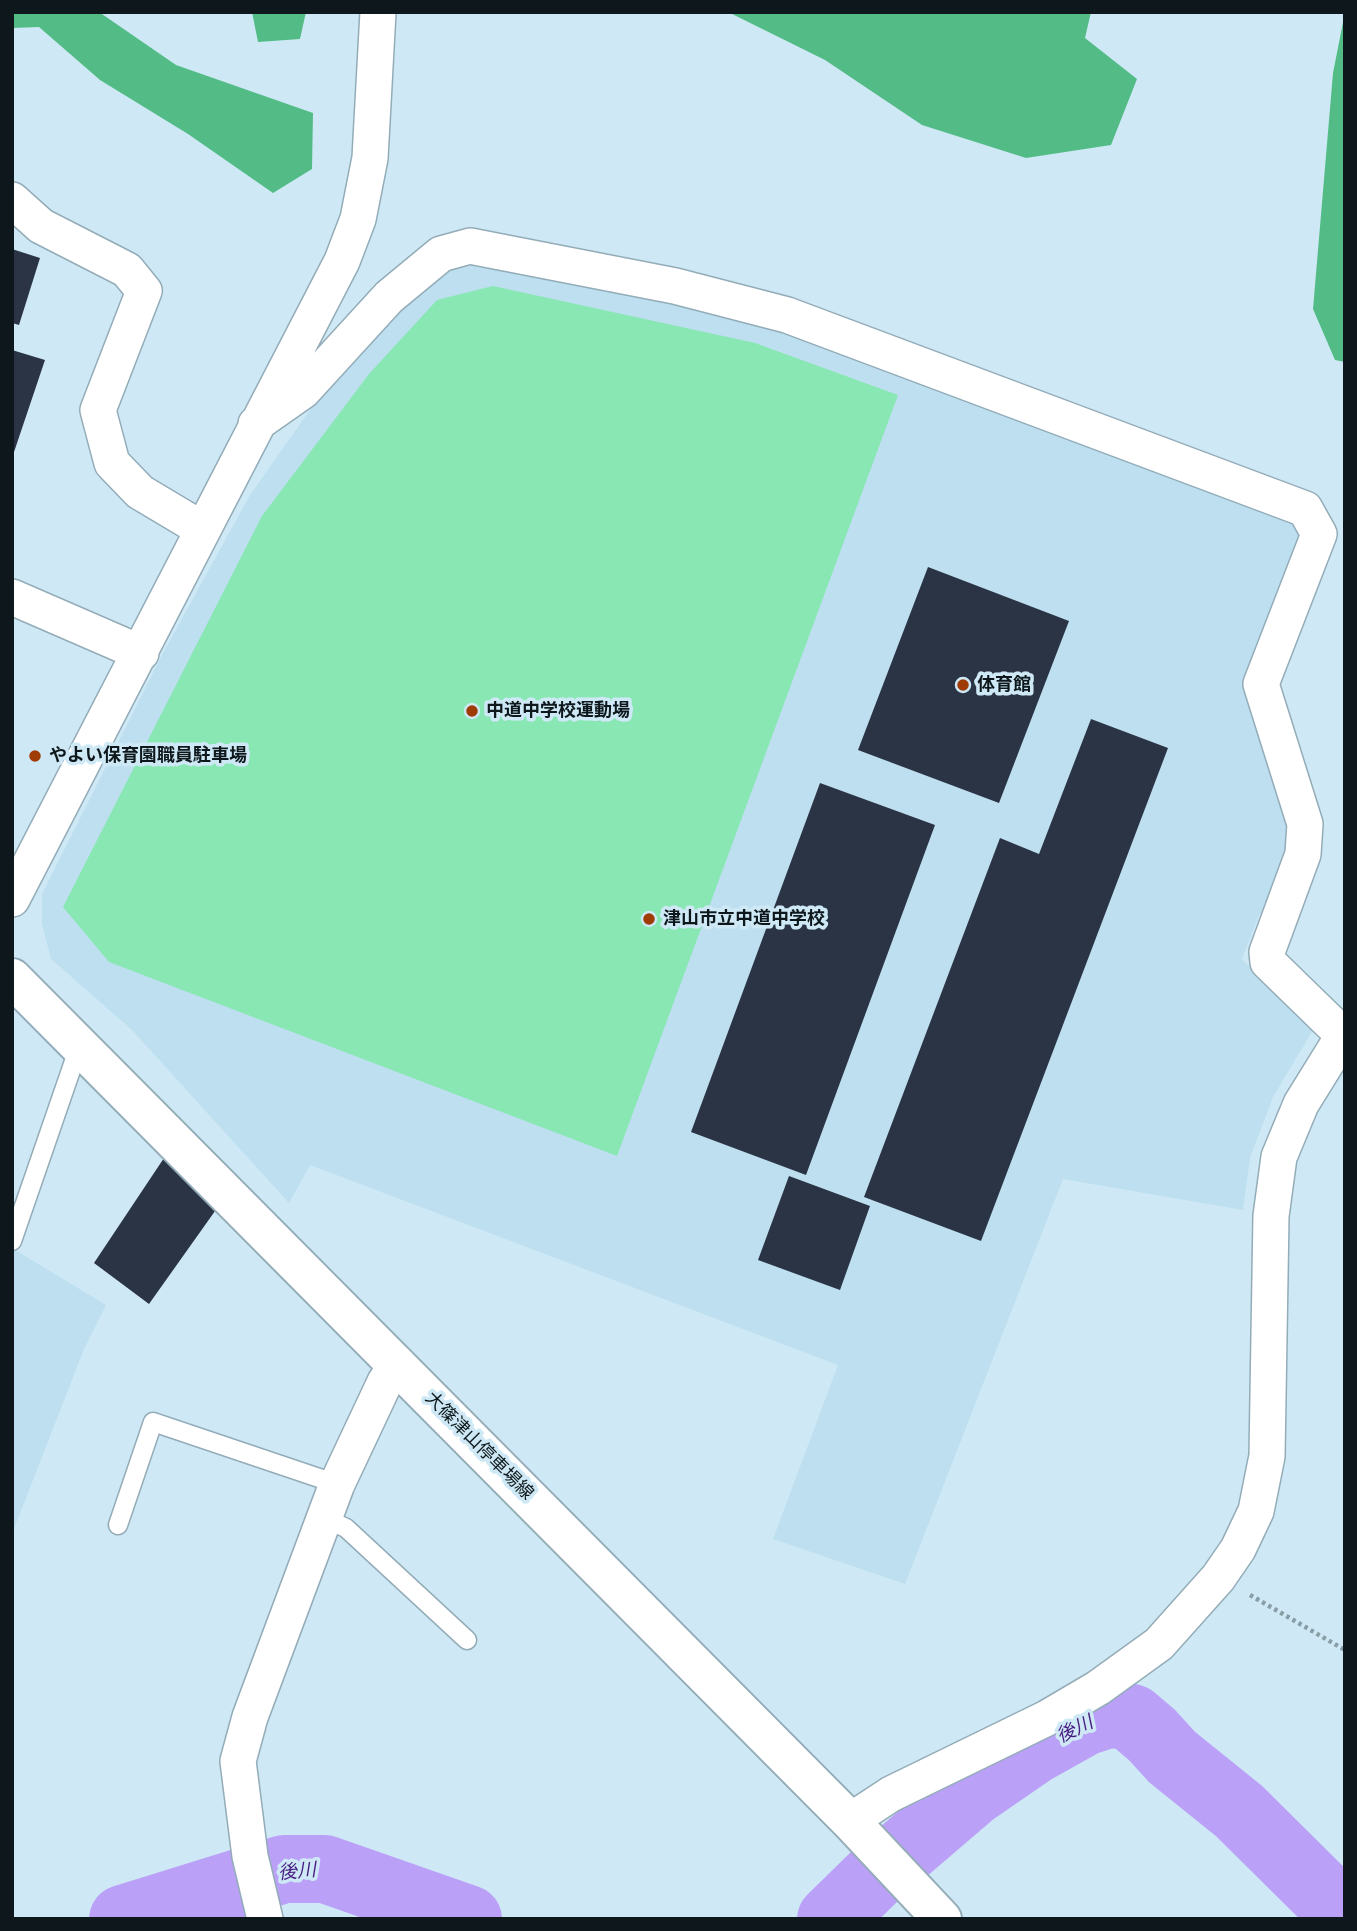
<!DOCTYPE html>
<html>
<head>
<meta charset="utf-8">
<style>
	body { margin:0 }
	#map { position:relative; width:1357px; height:1931px; overflow:hidden; background:#cee9f5; font-family:"Fira Sans",sans-serif }
	canvas { display:block }
	.frame { position:absolute; inset:0; border:14px solid #0e181c; pointer-events:none }
</style>
</head>
<body>
<div id="map">
<canvas width="1357" height="1931"></canvas>
<div class="frame"></div>
</div>
<script>
const c = document.querySelector('canvas').getContext('2d');
c.lineJoin = 'round';
function paint(path, color) {
  c.fillStyle = color;
  c.fill(path, 'evenodd');
}
function poly(rows) {
  const path = new Path2D();
  for (const r of rows) {
    path.moveTo(r[0], r[1]);
    for (let i = 2; i < r.length; i += 2) path.lineTo(r[i], r[i + 1]);
  }
  return path;
}
function trace(path, color, width, dash) {
  c.strokeStyle = color;
  c.lineWidth = width;
  c.lineCap = dash ? 'butt' : 'round';
  c.setLineDash(dash || []);
  c.stroke(path);
}
function label(font, color, halo, rows, align = 'center') {
  c.font = font + ' "Fira Sans","Noto Sans JP",sans-serif';
  c.lineWidth = 7;
  c.setLineDash([]);
  c.textBaseline = 'middle';
  c.strokeStyle = halo;
  c.fillStyle = color;
  for (const [text, x, y, turn = 0] of rows) {
    c.save();
    c.translate(x, y);
    c.rotate((+turn || 0) * Math.PI / 180);
    c.textAlign = isNaN(turn) ? turn : align;
    if (halo) c.strokeText(text, 0, 0);
    c.fillText(text, 0, 0);
    c.restore();
  }
}
paint(poly([
	[488,264,770,323,1294,521,1302,539,1248,681,1292,842,1271,910,1259,915,1242,959,1313,1030,1273,1097,1250,1158,1243,1210,1063,1179,905,1584,773,1539,838,1365,310,1165,289,1203,132,1030,51,959,42,924,42,894,163,653,250,495,312,407,386,322,433,279,456,268],
	[12,1248,106,1305,84,1349,12,1534]
]), '#bddff0');
paint(poly([
	[493,286,755,343,898,395,617,1156,109,962,63,907,262,516,369,374,437,300]
]), '#89e7b3');
paint(poly([
	[12,12,99,12,176,65,313,113,312,169,273,193,188,134,100,80,39,27,12,28],
	[252,12,306,12,300,39,258,42],
	[728,12,1091,12,1085,38,1137,79,1111,145,1026,158,922,125,825,60],
	[1345,12,1345,362,1335,360,1313,309,1333,73]
]), '#53bc86');
trace(poly([
	[123,1919,284,1869,325,1869,468,1919],
	[831,1919,875,1876,973,1792,1034,1750,1084,1722,1111,1713,1132,1718,1152,1735,1172,1757,1239,1811,1345,1916]
]), '#bba0f8', 68);
paint(poly([
	[12,249,40,258,19,325,12,323],
	[12,350,45,360,13,455,12,455],
	[928,567,1069,621,999,803,858,750],
	[1091,719,1168,748,981,1241,864,1197,1000,838,1039,854],
	[820,783,935,825,806,1175,691,1132],
	[164,1158,220,1204,149,1304,94,1263],
	[789,1176,870,1206,840,1290,758,1260]
]), '#2b3445');
const lane = poly([
	[12,1241,80,1044],
	[324,1518,346,1528,467,1640],
	[118,1525,153,1422,337,1484]
]);
const street = poly([
	[12,200,41,226,127,270,144,291,98,410,112,463,140,492,202,529],
	[256,424,303,391,389,297,441,254,470,246,675,286,787,315,1305,509,1319,534,1261,684,1305,824,1303,854,1267,952,1268,962,1343,1035],
	[12,597,141,653],
	[12,899,342,261,358,219,370,158,378,12],
	[850,1821,891,1794,1047,1718,1098,1688,1159,1644,1218,1578,1238,1549,1256,1511,1267,1456,1271,1216,1279,1157,1301,1104,1345,1033],
	[265,1919,250,1856,238,1761,250,1717,337,1484,385,1382,397,1363]
]);
const secondary = poly([
	[12,978,850,1821,942,1919]
]);
trace(lane, '#93acb8', 21);
trace(street, '#93acb8', 38);
trace(secondary, '#93acb8', 42);
trace(poly([
	[1250,1595,1345,1650]
]), '#889da6', 4.5, [3.5, 3.5]);
trace(lane, '#fff', 18);
trace(street, '#fff', 35);
trace(secondary, '#fff', 38);
for (const [x, y, r, color] of [
	[963,685,7,"#9f3b05"],
	[472,711,7,"#9f3b05"],
	[35,756,7,"#9f3b05"],
	[649,919,7,"#9f3b05"]
]) {
  const dot = new Path2D();
  dot.arc(x, y, r, 0, 2 * Math.PI);
  c.fillStyle = color;
  c.fill(dot);
  trace(dot, '#cee9f5', 2.5);
}
label('bold 18px', '#0e181c', '#cee9f5', [
	["体育館",977,685],
	["中道中学校運動場",486,711],
	["やよい保育園職員駐車場",49,756],
	["津山市立中道中学校",663,919]
], 'left');
label('18px', '#0e181c', '#cee9f5', [
	["大篠津山停車場線",479,1446,45]
]);
label('italic 19px', '#471b80', '#cee9f5', [
	["後川",1075,1730,-26],
	["後川",297,1872,-5]
]);
</script>
</body>
</html>
